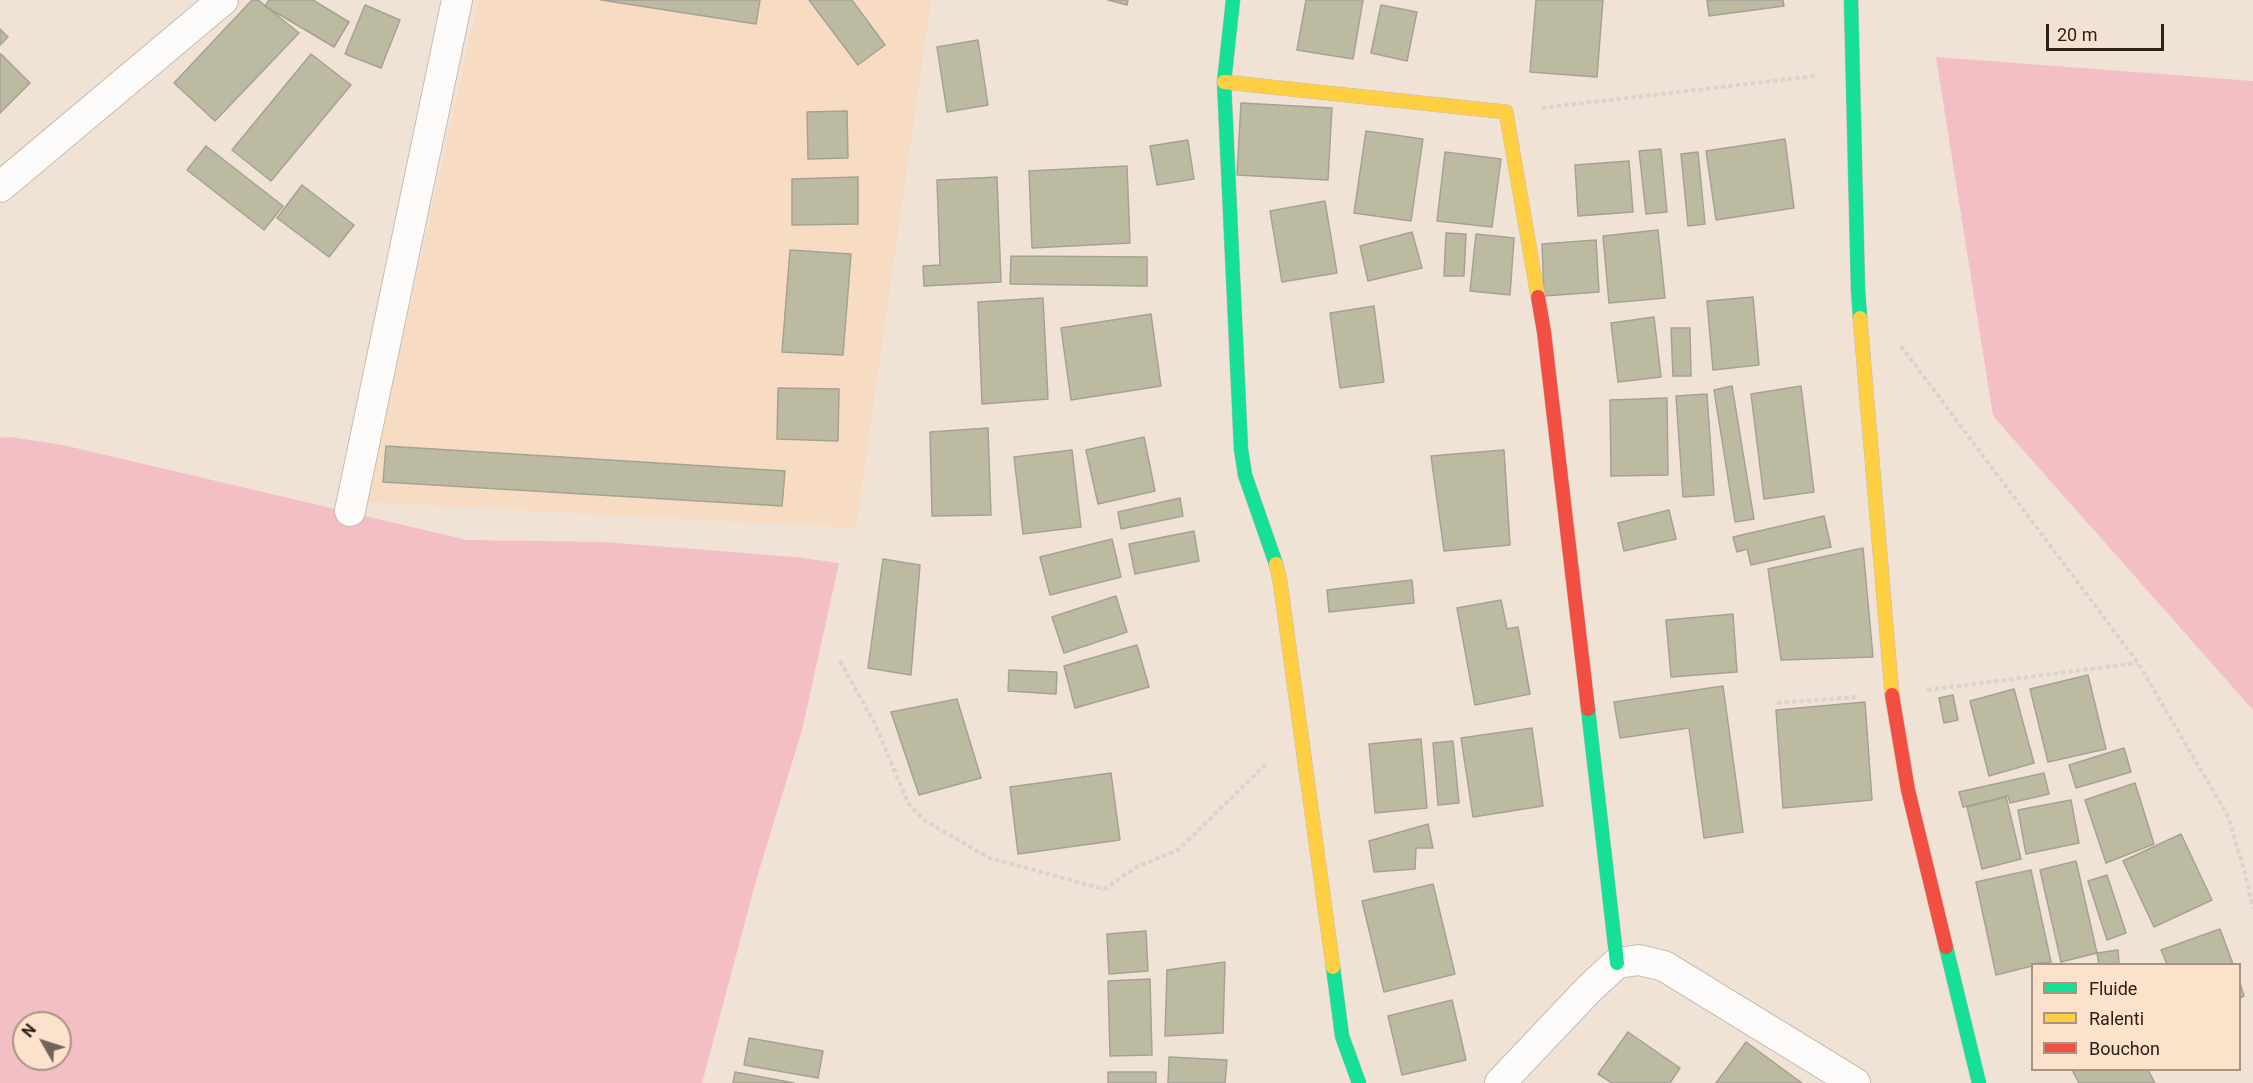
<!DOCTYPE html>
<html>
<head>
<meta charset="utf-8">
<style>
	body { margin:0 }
	#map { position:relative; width:2253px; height:1083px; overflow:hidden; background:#f1e2d6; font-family:Roboto,sans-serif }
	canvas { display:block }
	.legend { position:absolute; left:2031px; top:963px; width:210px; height:108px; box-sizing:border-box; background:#fce1cb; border:2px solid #a99483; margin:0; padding:8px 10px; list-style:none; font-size:18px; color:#2d2117 }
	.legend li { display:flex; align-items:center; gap:12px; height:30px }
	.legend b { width:30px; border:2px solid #a99483 }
	.north { position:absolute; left:12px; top:1011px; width:60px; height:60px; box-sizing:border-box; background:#fce1cb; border:2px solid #a99483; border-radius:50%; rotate:309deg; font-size:16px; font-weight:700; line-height:24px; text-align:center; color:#2d2117 }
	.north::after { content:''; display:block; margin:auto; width:21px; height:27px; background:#72655a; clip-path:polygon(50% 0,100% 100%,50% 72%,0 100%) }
	.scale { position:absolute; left:2046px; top:24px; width:118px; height:27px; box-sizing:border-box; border:3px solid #2d2117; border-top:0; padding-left:8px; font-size:18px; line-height:21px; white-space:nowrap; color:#2d2117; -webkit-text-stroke:4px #fce1cb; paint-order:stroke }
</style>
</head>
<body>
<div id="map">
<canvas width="2253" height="1083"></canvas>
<ul class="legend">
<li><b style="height:8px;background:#16e098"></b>Fluide</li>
<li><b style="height:8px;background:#ffcf43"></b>Ralenti</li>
<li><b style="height:8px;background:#f24e42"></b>Bouchon</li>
</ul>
<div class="north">N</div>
<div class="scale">20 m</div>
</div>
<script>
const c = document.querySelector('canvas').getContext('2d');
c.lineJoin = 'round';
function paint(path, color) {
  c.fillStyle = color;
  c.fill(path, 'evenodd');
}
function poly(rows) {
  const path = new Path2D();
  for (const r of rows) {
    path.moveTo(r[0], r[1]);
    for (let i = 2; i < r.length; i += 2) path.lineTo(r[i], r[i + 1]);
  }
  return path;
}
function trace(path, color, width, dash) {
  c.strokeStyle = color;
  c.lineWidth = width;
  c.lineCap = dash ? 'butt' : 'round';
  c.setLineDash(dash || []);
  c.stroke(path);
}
paint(poly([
	[478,0,931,0,856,528,367,502]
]), '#f8dbc3');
paint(poly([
	[1936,57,2253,81,2253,710,1993,416],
	[10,437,63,445,467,540,604,542,795,557,839,563,802,730,757,877,702,1083,0,1083,0,438],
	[24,1023,60,1023,60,1059,24,1059]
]), '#f3bec4');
const building = poly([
	[252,0,258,0,299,33,215,121,174,83,252,0],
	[269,0,313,0,349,22,334,47,265,6,269,0],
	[601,0,760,0,756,24,601,0],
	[809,0,852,0,885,45,858,65,809,0],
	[1108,0,1128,0,1127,5,1108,0],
	[1306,0,1363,0,1353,59,1297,50,1306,0],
	[1536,0,1603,0,1597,77,1530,72,1536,0],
	[1707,0,1783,0,1784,6,1709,16,1707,0],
	[365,5,400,20,381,68,345,54,365,5],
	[1381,5,1417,12,1407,61,1371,53,1381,5],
	[0,29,8,37,0,45,0,29],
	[978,40,988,105,947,112,937,47,978,40],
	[1,54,30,83,0,113,0,54,1,54],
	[311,54,351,85,271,181,232,150,311,54],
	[1241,103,1332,108,1328,180,1237,175,1241,103],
	[847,111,848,158,808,159,807,112,847,111],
	[1366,131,1423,139,1411,221,1354,213,1366,131],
	[1785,139,1794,208,1716,220,1706,151,1785,139],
	[1188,140,1194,179,1157,185,1150,146,1188,140],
	[206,146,283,206,264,230,187,170,206,146],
	[1661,149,1667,212,1646,214,1639,151,1661,149],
	[1445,152,1501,159,1492,227,1437,221,1445,152],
	[1698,152,1705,224,1688,226,1681,154,1698,152],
	[1629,161,1633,212,1578,216,1575,165,1629,161],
	[1127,166,1130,243,1032,248,1029,171,1127,166],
	[858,177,858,224,792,225,792,179,858,177],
	[997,177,1001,282,924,286,923,266,940,265,937,180,997,177],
	[302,185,354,225,329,257,277,218,302,185],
	[1325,201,1337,273,1282,282,1270,211,1325,201],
	[1658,230,1665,298,1609,303,1603,236,1658,230],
	[1412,232,1422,268,1368,281,1360,246,1412,232],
	[1446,233,1466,234,1464,276,1444,276,1446,233],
	[1476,234,1514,238,1510,295,1470,291,1476,234],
	[1596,240,1599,292,1544,296,1542,244,1596,240],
	[790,250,851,254,843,355,782,352,790,250],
	[1011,256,1147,257,1147,286,1010,284,1011,256],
	[1753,297,1759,365,1713,370,1707,301,1753,297],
	[1043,298,1048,399,982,404,978,302,1043,298],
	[1374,306,1384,382,1340,388,1330,313,1374,306],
	[1151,314,1161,386,1071,400,1061,328,1151,314],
	[1654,317,1661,377,1618,382,1611,323,1654,317],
	[1671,328,1690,328,1691,376,1673,376,1671,328],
	[1732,386,1754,519,1735,522,1714,390,1732,386],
	[1801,386,1814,492,1764,499,1751,394,1801,386],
	[778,388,839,389,838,441,777,439,778,388],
	[1707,394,1714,495,1683,497,1676,396,1707,394],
	[1667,398,1668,475,1611,476,1610,400,1667,398],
	[988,428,991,515,932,516,930,432,988,428],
	[1144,437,1155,491,1098,504,1086,450,1144,437],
	[386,446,785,471,782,506,383,482,386,446],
	[1072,450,1081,527,1023,534,1014,457,1072,450],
	[1504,450,1510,545,1444,551,1431,456,1504,450],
	[1180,498,1183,516,1121,529,1118,512,1180,498],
	[1669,510,1676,539,1624,551,1618,523,1669,510],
	[1824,516,1831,547,1751,565,1747,549,1737,552,1733,537,1824,516],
	[1194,531,1199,561,1135,574,1129,544,1194,531],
	[1112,539,1121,577,1050,595,1040,557,1112,539],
	[1863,548,1873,657,1781,660,1768,569,1863,548],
	[883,559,920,565,911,675,868,668,883,559],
	[1412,580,1414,603,1329,612,1327,590,1412,580],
	[1116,596,1127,632,1064,653,1052,617,1116,596],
	[1501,600,1507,629,1518,627,1530,694,1475,705,1457,608,1501,600],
	[1733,614,1737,672,1671,677,1666,620,1733,614],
	[1137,645,1149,687,1075,708,1064,666,1137,645],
	[1009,670,1057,672,1056,694,1008,691,1009,670],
	[2088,675,2106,749,2048,762,2030,689,2088,675],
	[1723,686,1743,832,1704,838,1689,728,1620,738,1614,702,1723,686],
	[2014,689,2034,763,1989,776,1970,701,2014,689],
	[1953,695,1958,720,1944,723,1939,698,1953,695],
	[957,699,981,778,919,795,891,712,957,699],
	[1865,702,1872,800,1783,808,1776,710,1865,702],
	[1532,728,1543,806,1473,817,1461,738,1532,728],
	[1421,739,1427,808,1375,813,1369,744,1421,739],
	[1453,741,1459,803,1438,805,1433,743,1453,741],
	[2124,748,2131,772,2076,788,2069,765,2124,748],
	[1111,773,1120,840,1018,854,1010,787,1111,773],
	[2044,773,2049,794,2010,803,2008,796,1963,807,1959,792,2044,773],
	[2135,783,2154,844,2106,863,2085,800,2135,783],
	[2006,797,2021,859,1982,869,1967,807,2006,797],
	[2071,800,2079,843,2026,854,2018,810,2071,800],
	[1428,824,1433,848,1416,848,1415,869,1374,872,1369,841,1428,824],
	[2181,834,2212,900,2154,927,2123,861,2181,834],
	[2076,861,2097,953,2061,962,2040,870,2076,861],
	[2031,870,2051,962,2032,964,2032,966,1996,975,1976,882,2031,870],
	[2107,875,2126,933,2107,940,2088,881,2107,875],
	[1433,884,1455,974,1384,992,1362,901,1433,884],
	[2220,929,2233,964,2167,964,2161,950,2220,929],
	[1146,931,1148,971,1109,974,1107,934,1146,931],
	[2118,950,2119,964,2099,964,2097,953,2118,950],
	[1225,962,1223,1033,1165,1036,1167,970,1225,962],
	[1150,979,1152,1055,1110,1056,1108,981,1150,979],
	[2240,983,2244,996,2240,998,2240,983],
	[1452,1000,1466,1060,1402,1075,1388,1016,1452,1000],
	[1628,1032,1680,1068,1670,1083,1612,1083,1598,1074,1628,1032],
	[749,1038,823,1051,818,1078,744,1065,749,1038],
	[1746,1042,1802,1083,1716,1083,1746,1042],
	[1169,1057,1227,1060,1225,1083,1168,1083,1169,1057],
	[2072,1070,2148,1070,2155,1083,2079,1083,2072,1070],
	[735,1072,794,1083,733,1083,735,1072],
	[1108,1072,1156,1072,1156,1083,1108,1083,1108,1072]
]);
paint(building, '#bcbba2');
trace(building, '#a6a195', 1.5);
const street = poly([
	[0,187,223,0],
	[350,511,457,0],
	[1500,1083,1589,989,1617,963,1639,960,1664,966,1855,1083]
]);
const fast = poly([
	[1233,0,1224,82,1241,449,1245,475,1276,564],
	[1851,0,1858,289,1860,318],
	[1588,709,1617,963],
	[1946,947,1979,1083],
	[1333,967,1342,1036,1359,1083]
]);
const slow = poly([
	[1224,82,1506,112,1538,297],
	[1860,318,1892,695],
	[1276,564,1280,581,1333,967]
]);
const jam = poly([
	[1538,297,1544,332,1588,709],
	[1892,695,1908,790,1946,947]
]);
trace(street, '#c8bcb1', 32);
trace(fast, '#c8bcb1', 15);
trace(slow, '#c8bcb1', 15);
trace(jam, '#c8bcb1', 15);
trace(poly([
	[1542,108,1815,76],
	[1901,346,2138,663,2228,816,2245,873,2253,908],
	[840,661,875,724,908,803,924,820,989,858,1104,889,1137,867,1178,850,1267,763],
	[1927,690,2137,663],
	[1777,703,1857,697]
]), '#d8d4d0', 4, [4.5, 3]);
trace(street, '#fdfbf9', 30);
trace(fast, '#16e098', 14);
trace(slow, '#ffcf43', 14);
trace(jam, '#f24e42', 14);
</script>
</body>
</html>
